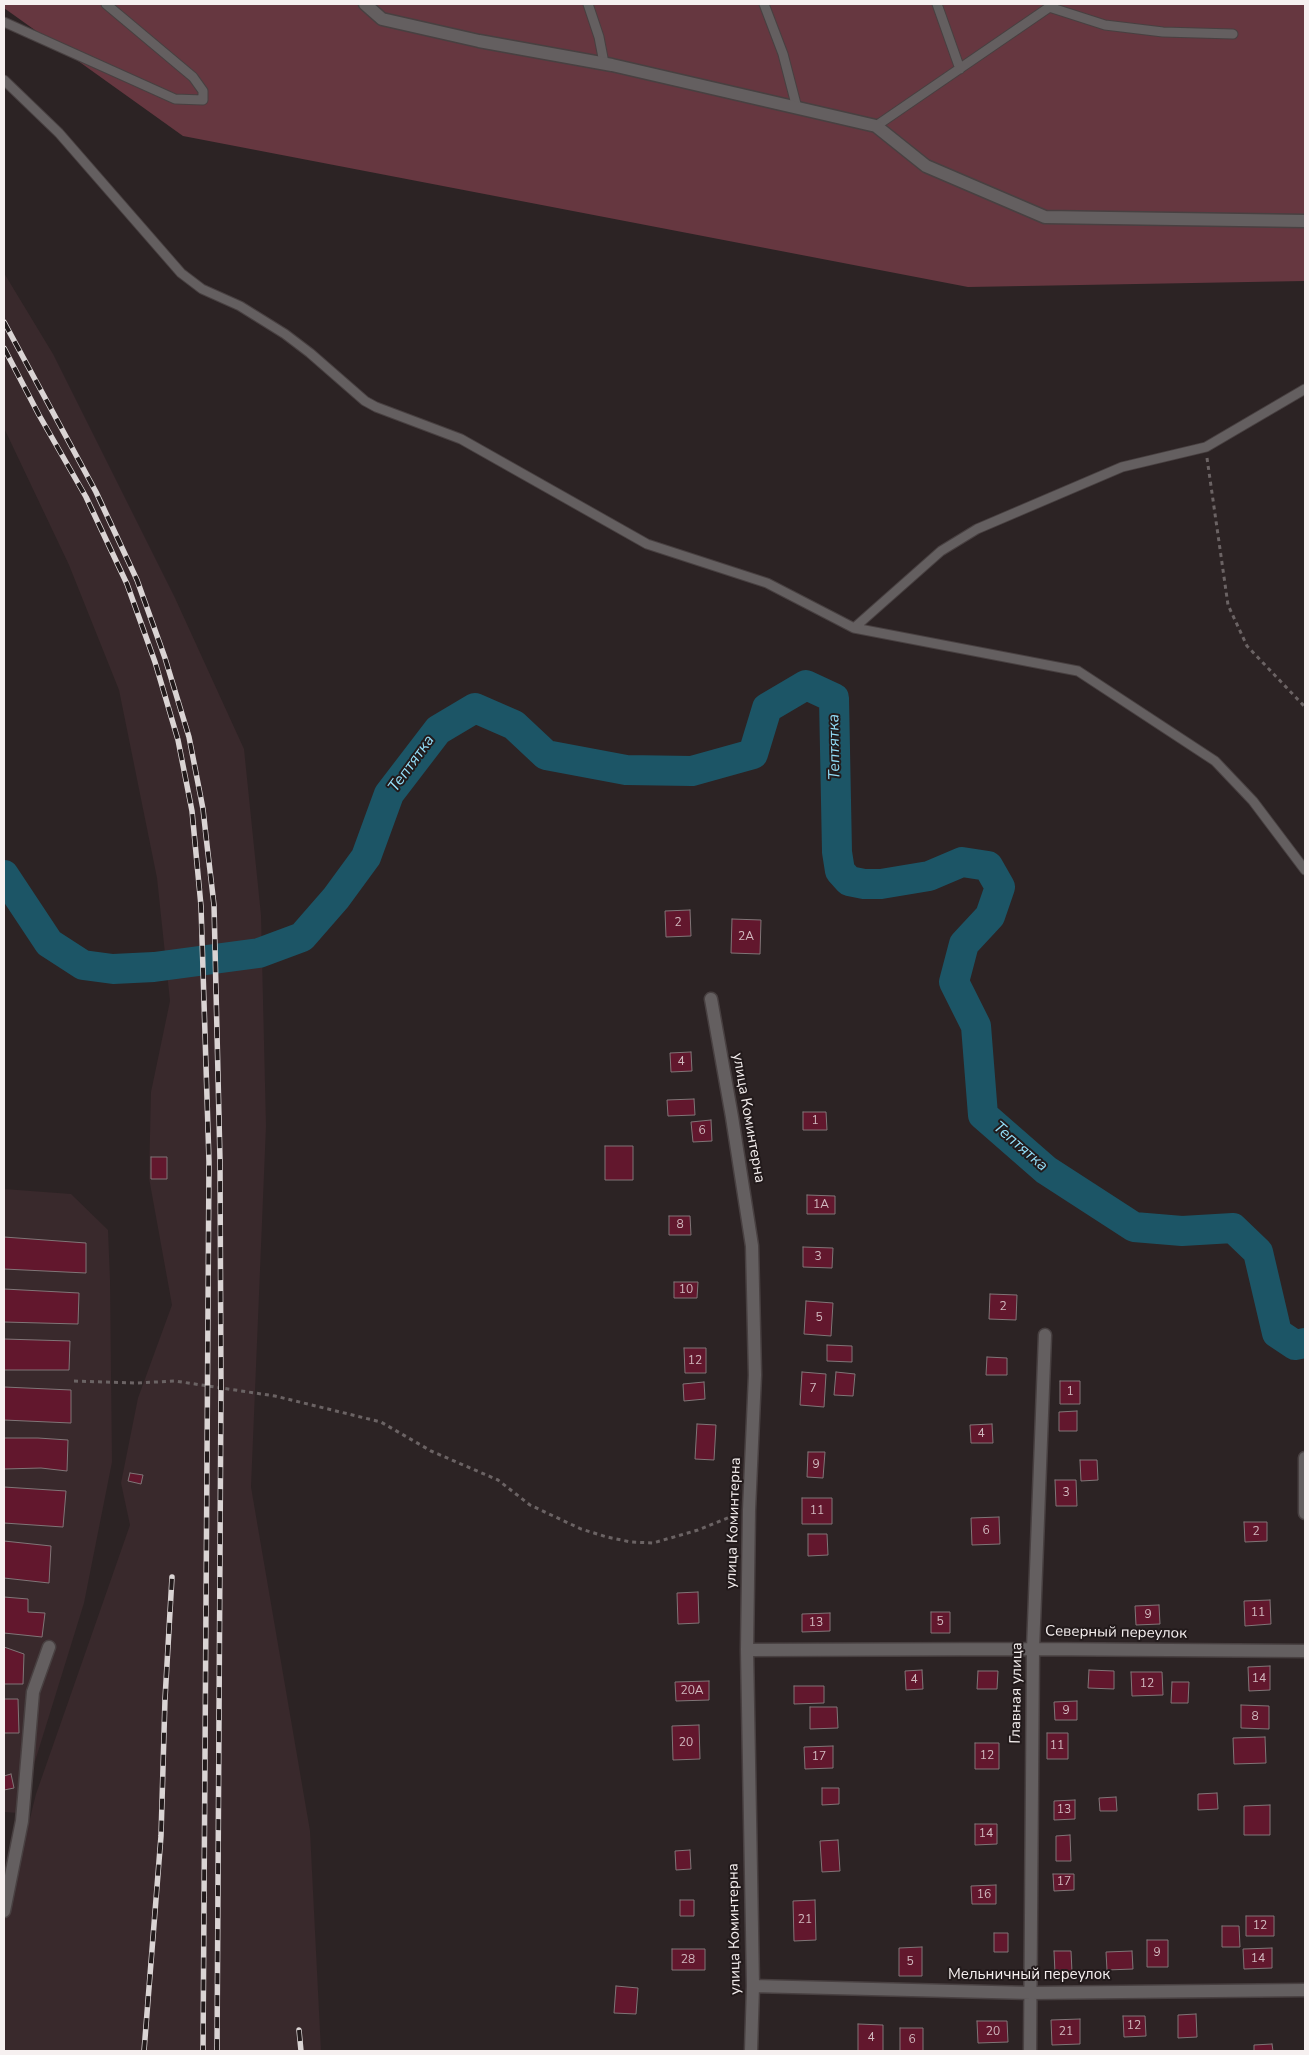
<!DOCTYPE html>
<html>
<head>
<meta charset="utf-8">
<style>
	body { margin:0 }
	#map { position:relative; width:1309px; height:2055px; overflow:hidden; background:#2c2324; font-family:"Nunito Sans",sans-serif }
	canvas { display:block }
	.frame { position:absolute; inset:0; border:5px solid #f6f0f0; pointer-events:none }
</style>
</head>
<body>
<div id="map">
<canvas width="1309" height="2055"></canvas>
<div class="frame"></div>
</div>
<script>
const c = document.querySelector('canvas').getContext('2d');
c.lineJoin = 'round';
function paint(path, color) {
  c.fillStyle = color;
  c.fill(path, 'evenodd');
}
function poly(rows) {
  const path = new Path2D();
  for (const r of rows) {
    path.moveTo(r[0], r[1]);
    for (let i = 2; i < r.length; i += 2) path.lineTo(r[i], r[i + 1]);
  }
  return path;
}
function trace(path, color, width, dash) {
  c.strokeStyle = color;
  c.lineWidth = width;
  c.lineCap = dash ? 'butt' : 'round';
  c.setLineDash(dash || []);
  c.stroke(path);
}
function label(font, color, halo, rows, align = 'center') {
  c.font = font + ' "Nunito Sans",sans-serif';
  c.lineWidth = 4;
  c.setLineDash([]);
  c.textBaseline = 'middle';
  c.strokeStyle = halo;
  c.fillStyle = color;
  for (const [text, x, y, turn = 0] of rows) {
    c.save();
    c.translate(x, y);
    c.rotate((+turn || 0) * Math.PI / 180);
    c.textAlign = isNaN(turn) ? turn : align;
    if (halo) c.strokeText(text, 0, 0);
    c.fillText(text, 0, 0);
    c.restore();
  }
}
paint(poly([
	[4,273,53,354,175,598,244,749,261,915,266,1126,251,1487,310,1831,321,2051,4,2051,4,1924,36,1794,130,1525,121,1483,138,1398,172,1305,149,1178,151,1092,170,1001,157,878,119,690,69,565,4,428],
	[4,1189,71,1194,108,1230,110,1280,112,1462,84,1603,19,1813,4,1812]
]), '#39292c');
paint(poly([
	[4,4,1305,4,1305,281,968,287,183,136,4,8]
]), '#663740');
trace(poly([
	[4,875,49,943,83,965,113,969,154,967,259,953,302,937,336,898,366,857,389,794,438,730,475,708,514,725,546,755,626,770,692,771,753,754,767,708,806,685,834,698,837,852,840,871,849,881,864,884,881,884,929,876,962,862,988,866,1000,887,990,916,964,944,954,982,976,1026,983,1115,1046,1170,1134,1227,1182,1231,1233,1228,1258,1252,1277,1333,1295,1345,1305,1343]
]), '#1c5566', 30);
const building = poly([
	[690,910,691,936,666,937,665,911,690,910],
	[732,919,761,920,760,954,731,953,732,919],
	[691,1052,692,1071,671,1072,670,1053,691,1052],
	[694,1099,695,1115,668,1116,667,1100,694,1099],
	[803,1112,826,1112,827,1130,803,1130,803,1112],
	[711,1120,712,1141,693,1142,691,1122,711,1120],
	[605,1146,633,1146,633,1180,605,1180,605,1146],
	[151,1157,167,1157,167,1179,151,1179,151,1157],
	[807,1195,835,1196,835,1214,807,1214,807,1195],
	[669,1216,690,1216,691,1235,669,1235,669,1216],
	[4,1237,86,1243,86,1273,4,1269,4,1237],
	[803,1247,833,1248,832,1268,803,1267,803,1247],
	[674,1282,698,1282,697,1298,674,1298,674,1282],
	[4,1289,79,1293,78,1324,4,1322,4,1289],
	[990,1294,1017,1295,1016,1320,989,1319,990,1294],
	[806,1301,833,1303,831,1336,804,1334,806,1301],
	[4,1339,70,1341,69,1370,4,1370,4,1339],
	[827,1345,852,1346,852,1362,827,1361,827,1345],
	[684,1348,706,1348,706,1373,685,1373,684,1348],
	[987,1357,1007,1358,1007,1375,986,1375,987,1357],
	[802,1372,826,1374,824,1407,800,1405,802,1372],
	[836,1372,855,1374,853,1396,834,1395,836,1372],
	[1060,1381,1080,1381,1080,1404,1060,1404,1060,1381],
	[704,1382,705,1399,684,1401,683,1384,704,1382],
	[4,1387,71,1390,71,1423,4,1420,4,1387],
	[1077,1411,1077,1431,1059,1431,1059,1412,1077,1411],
	[697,1424,716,1425,714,1460,695,1459,697,1424],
	[992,1424,993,1443,971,1443,970,1425,992,1424],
	[4,1438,38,1438,68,1440,67,1471,41,1468,4,1469,4,1438],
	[808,1452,825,1452,823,1478,807,1477,808,1452],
	[1080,1460,1097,1460,1098,1480,1081,1481,1080,1460],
	[130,1473,143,1475,141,1484,128,1481,130,1473],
	[1055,1480,1076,1480,1077,1506,1056,1506,1055,1480],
	[4,1487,66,1491,63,1527,4,1523,4,1487],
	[802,1498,832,1498,832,1524,802,1524,802,1498],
	[999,1517,1000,1544,972,1545,971,1518,999,1517],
	[1244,1522,1267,1522,1267,1541,1245,1542,1244,1522],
	[808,1534,827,1534,828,1555,808,1556,808,1534],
	[4,1541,51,1546,49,1583,4,1578,4,1541],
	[698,1592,699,1623,678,1624,677,1593,698,1592],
	[4,1597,28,1599,28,1612,45,1613,42,1637,4,1633,4,1597],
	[1270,1600,1271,1624,1245,1626,1244,1601,1270,1600],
	[1159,1605,1160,1624,1136,1625,1135,1606,1159,1605],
	[931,1612,950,1612,950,1633,931,1633,931,1612],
	[830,1613,830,1631,802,1632,802,1614,830,1613],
	[4,1647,24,1654,23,1684,4,1684,4,1647],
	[1270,1666,1270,1690,1249,1691,1248,1667,1270,1666],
	[922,1670,923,1689,906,1690,905,1671,922,1670],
	[1089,1670,1114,1671,1114,1689,1088,1688,1089,1670],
	[978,1671,998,1671,997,1689,977,1689,978,1671],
	[1131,1672,1162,1672,1163,1695,1132,1696,1131,1672],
	[709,1681,709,1700,676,1701,675,1682,709,1681],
	[1172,1682,1189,1682,1188,1703,1171,1703,1172,1682],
	[794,1686,824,1686,824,1703,794,1704,794,1686],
	[4,1699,18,1699,19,1733,4,1733,4,1699],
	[1077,1701,1077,1720,1055,1720,1054,1702,1077,1701],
	[1241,1705,1269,1706,1269,1729,1241,1728,1241,1705],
	[810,1707,837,1707,838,1728,810,1729,810,1707],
	[699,1725,700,1759,673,1760,672,1726,699,1725],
	[1047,1733,1068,1733,1068,1759,1047,1759,1047,1733],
	[1265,1737,1266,1763,1234,1764,1233,1738,1265,1737],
	[975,1743,999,1743,999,1769,975,1769,975,1743],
	[833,1746,833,1768,805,1769,804,1747,833,1746],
	[11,1774,14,1788,4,1790,4,1776,11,1774],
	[822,1788,839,1788,839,1804,822,1805,822,1788],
	[1217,1793,1218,1809,1198,1810,1198,1794,1217,1793],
	[1116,1797,1117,1811,1100,1811,1099,1798,1116,1797],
	[1075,1800,1075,1819,1054,1820,1054,1801,1075,1800],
	[1270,1805,1270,1835,1244,1835,1244,1806,1270,1805],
	[975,1824,997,1824,997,1844,975,1845,975,1824],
	[1070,1835,1071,1861,1056,1861,1056,1836,1070,1835],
	[838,1840,840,1871,822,1872,820,1841,838,1840],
	[690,1850,691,1869,676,1870,675,1851,690,1850],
	[1053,1874,1074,1874,1074,1890,1054,1891,1053,1874],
	[996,1885,996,1904,972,1904,971,1886,996,1885],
	[680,1900,694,1900,694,1916,680,1916,680,1900],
	[815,1900,816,1940,794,1941,793,1901,815,1900],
	[1246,1916,1274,1916,1274,1936,1246,1936,1246,1916],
	[1222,1926,1239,1926,1240,1947,1222,1947,1222,1926],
	[994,1933,1008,1933,1008,1952,994,1952,994,1933],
	[1147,1940,1168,1940,1168,1967,1147,1967,1147,1940],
	[922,1947,922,1976,899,1976,899,1948,922,1947],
	[1272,1948,1272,1968,1244,1969,1243,1949,1272,1948],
	[672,1949,705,1949,705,1970,672,1970,672,1949],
	[1054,1951,1071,1951,1072,1972,1055,1973,1054,1951],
	[1132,1951,1133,1969,1107,1970,1106,1952,1132,1951],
	[616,1986,638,1988,636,2014,614,2013,616,1986],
	[1196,2014,1197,2037,1178,2038,1178,2015,1196,2014],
	[1123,2016,1145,2016,1146,2036,1124,2037,1123,2016],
	[1080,2019,1080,2044,1052,2045,1051,2020,1080,2019],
	[977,2021,1007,2021,1008,2042,978,2043,977,2021],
	[858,2024,883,2025,883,2051,858,2051,858,2024],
	[900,2028,923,2028,923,2051,900,2051,900,2028],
	[1272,2044,1273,2051,1254,2051,1254,2045,1272,2044]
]);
paint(building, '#62172d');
trace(building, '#807577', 1);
const lane = poly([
	[588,4,599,37,604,63],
	[764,4,783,54,797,108],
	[937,4,960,69],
	[1049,7,1105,25,1163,32,1233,34],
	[4,22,175,99,203,100,203,91,193,77,106,4],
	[4,80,59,133,181,273,202,289,240,306,285,334,310,353,365,401,376,407,461,439,647,544,767,583,854,628,1078,671,1215,761,1253,801,1305,870],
	[876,126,1054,4],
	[854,628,941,551,977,529,1122,467,1206,447,1305,389]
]);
const street = poly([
	[365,4,382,19,479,41,612,65,876,126,926,166,1045,217,1305,221],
	[711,999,732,1117,752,1246,755,1375,749,1510,747,1650,753,1986,751,2051],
	[1305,1458,1305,1513],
	[747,1650,1033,1649,1305,1651],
	[4,1911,22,1821,33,1692,49,1647],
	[753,1986,1031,1993,1305,1990],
	[1030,2051,1033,1649,1045,1335]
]);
trace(lane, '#484041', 11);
trace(street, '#484041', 15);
trace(poly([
	[1207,458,1228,605,1247,646,1305,707],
	[74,1381,137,1383,175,1381,275,1396,381,1422,431,1451,498,1480,530,1505,581,1529,607,1537,631,1542,653,1543,698,1530,735,1515]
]), '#6b6364', 3, [4, 4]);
trace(lane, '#645f60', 9);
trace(street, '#645f60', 12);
const rail = poly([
	[4,322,96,492,137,580,165,658,189,737,203,809,207,845,214,905,220,1160,221,1388,217,2051],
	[4,348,39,415,86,497,127,584,155,662,178,740,192,811,201,906,209,1162,203,2051],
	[299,2030,301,2051],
	[144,2051,161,1836,165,1699,172,1577]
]);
trace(rail, '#dad4d4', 5.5);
trace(rail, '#221a1b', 4, [11]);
label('12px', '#d1babf', null, [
	["2",678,923],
	["2А",746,937],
	["4",681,1062],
	["1",815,1121],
	["6",702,1131],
	["1А",821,1205],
	["8",680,1225],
	["3",818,1257],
	["10",686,1290],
	["2",1003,1307],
	["5",819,1318],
	["12",695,1361],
	["7",813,1389],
	["1",1070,1392],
	["4",981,1434],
	["9",816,1465],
	["3",1066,1493],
	["11",817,1511],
	["6",986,1531],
	["2",1256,1532],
	["11",1258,1613],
	["9",1148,1615],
	["5",940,1622],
	["13",816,1623],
	["14",1259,1679],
	["4",914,1680],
	["12",1147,1684],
	["20А",692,1691],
	["9",1066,1711],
	["8",1255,1717],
	["20",686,1743],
	["11",1057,1746],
	["12",987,1756],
	["17",819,1757],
	["13",1064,1810],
	["14",986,1834],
	["17",1064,1882],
	["16",984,1895],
	["21",805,1920],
	["12",1260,1926],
	["9",1157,1953],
	["14",1258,1959],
	["28",688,1960],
	["5",910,1962],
	["12",1134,2026],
	["20",993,2032],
	["21",1066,2032],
	["4",871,2038],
	["6",912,2040]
]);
label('15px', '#f6f0f0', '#221a1b', [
	["улица Коминтерна",748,1118,80],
	["улица Коминтерна",734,1523,-88],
	["Северный переулок",1116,1633,1],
	["Главная улица",1017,1693,-89],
	["улица Коминтерна",735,1929,-91],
	["Мельничный переулок",1029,1975]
]);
label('italic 16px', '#93def8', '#221a1b', [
	["Тептятка",835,747,-91],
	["Тептятка",412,764,-54],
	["Тептятка",1020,1147,41]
]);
</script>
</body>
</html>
